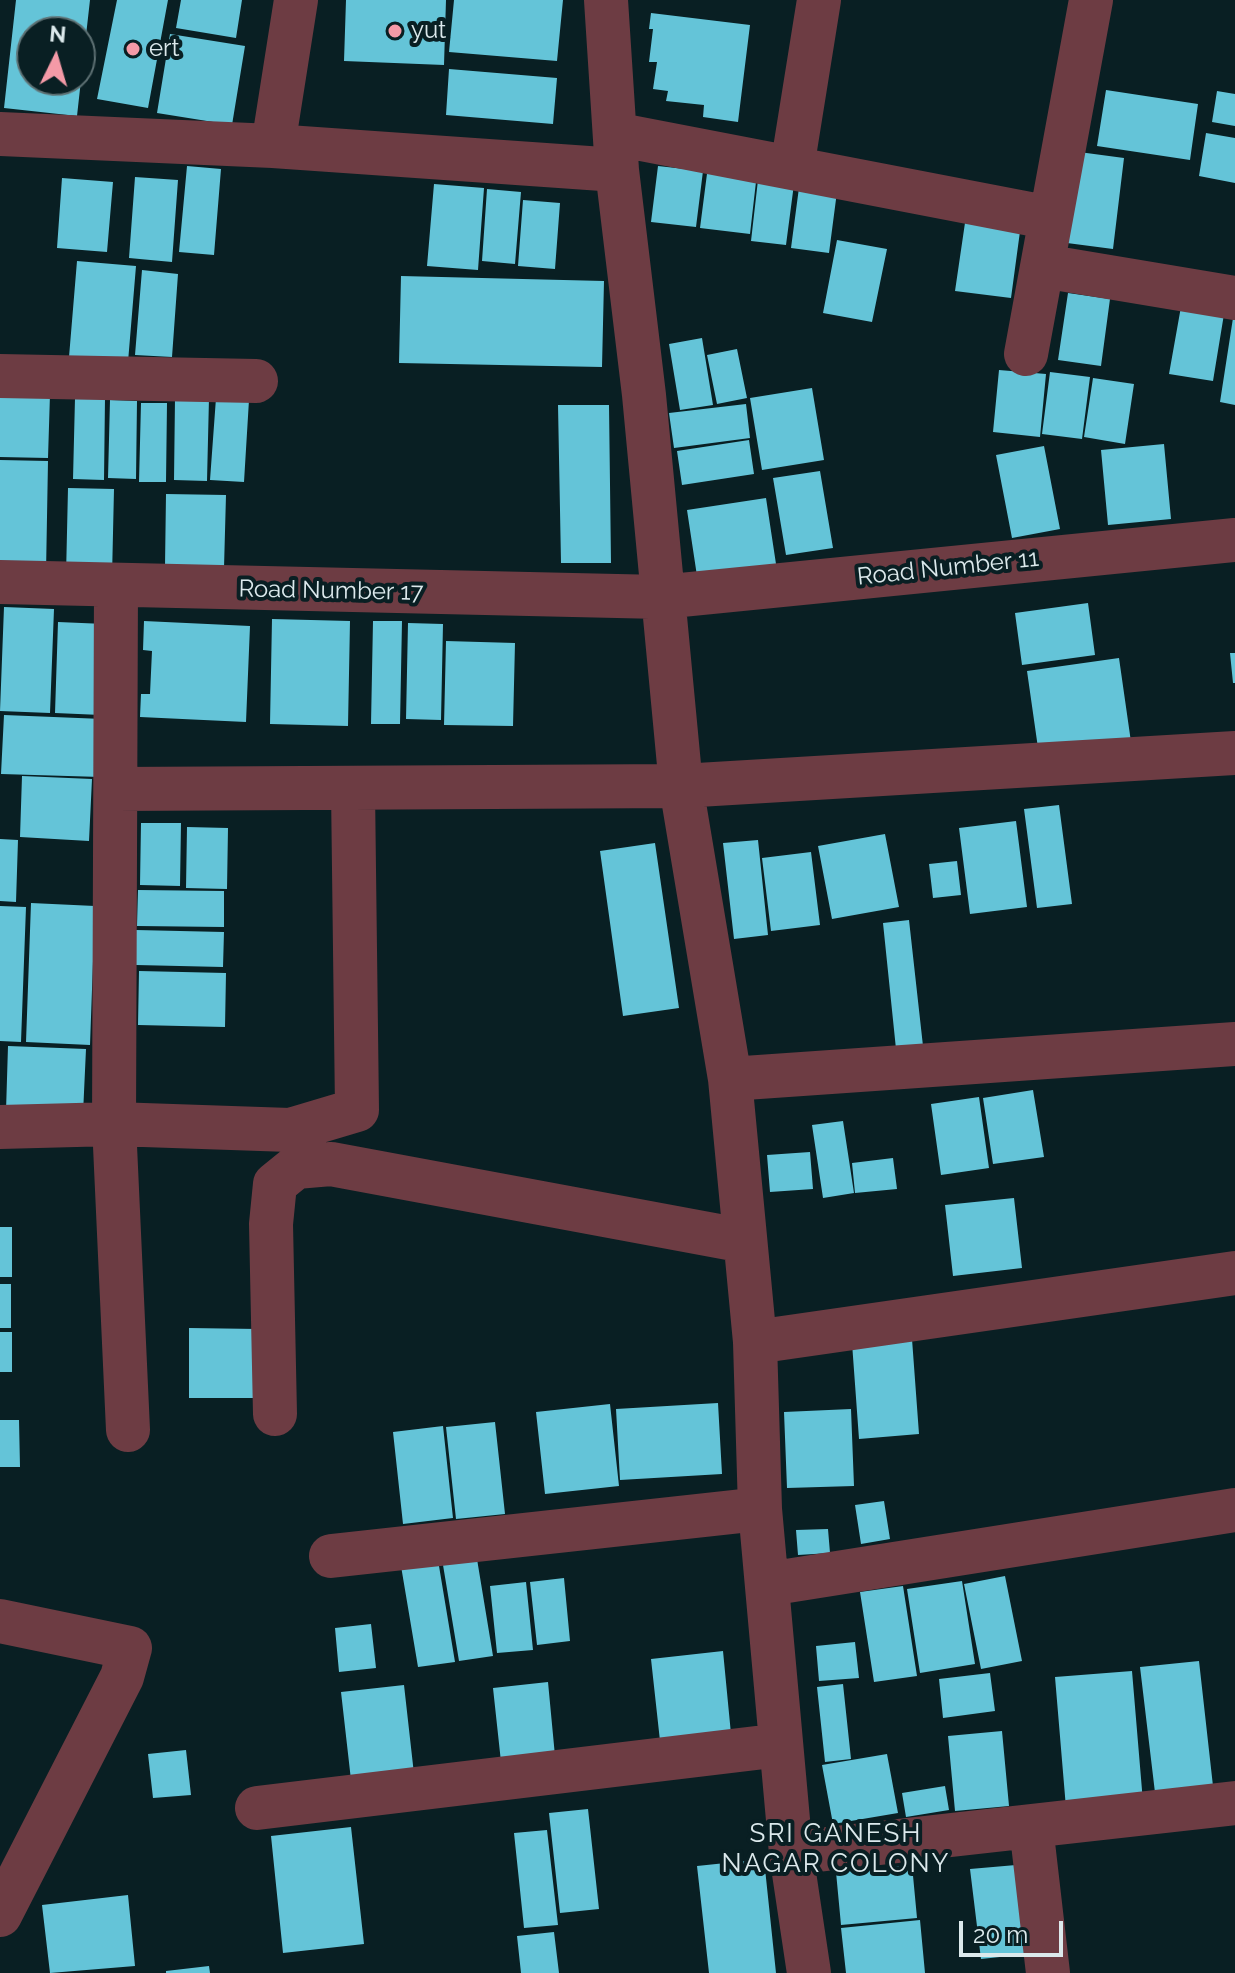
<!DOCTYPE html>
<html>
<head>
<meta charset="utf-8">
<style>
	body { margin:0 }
	#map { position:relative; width:1235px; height:1973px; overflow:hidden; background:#091f23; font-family:Raleway,sans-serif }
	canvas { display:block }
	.north { position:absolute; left:16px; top:16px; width:80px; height:80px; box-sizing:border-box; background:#091f23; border:2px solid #5d7073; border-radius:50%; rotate:5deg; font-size:22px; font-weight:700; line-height:32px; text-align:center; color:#dce9ec }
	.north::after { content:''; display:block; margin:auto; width:28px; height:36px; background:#f49aa7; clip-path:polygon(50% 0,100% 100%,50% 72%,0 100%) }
	.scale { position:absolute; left:959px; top:1921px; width:104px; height:36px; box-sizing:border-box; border:4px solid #dce9ec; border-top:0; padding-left:10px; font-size:24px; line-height:28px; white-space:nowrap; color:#dce9ec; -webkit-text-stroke:6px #091f23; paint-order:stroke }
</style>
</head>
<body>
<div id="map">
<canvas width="1235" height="1973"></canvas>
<div class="north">N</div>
<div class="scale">20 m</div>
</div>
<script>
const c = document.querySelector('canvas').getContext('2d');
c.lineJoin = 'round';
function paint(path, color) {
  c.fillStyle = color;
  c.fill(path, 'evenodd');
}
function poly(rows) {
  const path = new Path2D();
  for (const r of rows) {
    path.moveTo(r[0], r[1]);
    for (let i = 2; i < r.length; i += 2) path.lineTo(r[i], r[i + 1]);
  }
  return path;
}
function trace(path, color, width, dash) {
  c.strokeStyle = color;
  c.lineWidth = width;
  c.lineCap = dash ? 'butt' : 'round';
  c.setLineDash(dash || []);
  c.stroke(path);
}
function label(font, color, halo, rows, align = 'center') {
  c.font = font + ' Raleway,sans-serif';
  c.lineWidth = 8;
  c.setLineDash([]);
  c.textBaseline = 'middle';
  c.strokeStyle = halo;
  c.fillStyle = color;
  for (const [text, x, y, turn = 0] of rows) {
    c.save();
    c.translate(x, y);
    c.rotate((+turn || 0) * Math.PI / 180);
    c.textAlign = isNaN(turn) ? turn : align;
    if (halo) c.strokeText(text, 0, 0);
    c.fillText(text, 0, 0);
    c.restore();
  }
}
paint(poly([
	[16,0,90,0,82,71,80,71,80,32,32,32,32,80,81,80,77,116,4,108],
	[117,0,168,0,148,108,97,99],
	[181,0,242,0,236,38,176,28],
	[346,0,446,0,444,65,344,61],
	[454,0,563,0,557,61,449,52],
	[651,13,750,25,738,122,703,117,704,105,666,101,668,91,653,89,657,62,649,62,653,29,649,29],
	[170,34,245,46,232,125,157,113],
	[449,69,557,78,553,124,446,115],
	[1106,90,1198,104,1190,160,1097,146],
	[1217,91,1235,94,1235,126,1212,122],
	[1206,133,1235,138,1235,183,1199,176],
	[1079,152,1124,158,1113,249,1067,243],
	[187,166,221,169,214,255,179,252],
	[658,166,703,171,696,227,651,222],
	[708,166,757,173,750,234,700,228],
	[135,177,178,180,172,262,129,258],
	[62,178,113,182,107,252,57,248],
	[758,180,794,184,786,245,751,241],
	[800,180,838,184,829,253,791,248],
	[434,184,484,188,478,270,427,266],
	[487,189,521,192,515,264,482,261],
	[523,200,560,203,555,269,518,266],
	[966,216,1021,224,1011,298,955,291],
	[837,240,887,249,872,322,823,313],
	[77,261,136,266,128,362,69,357],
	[142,270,178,274,172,357,135,355],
	[401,276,604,281,602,367,399,363],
	[1068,293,1110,299,1101,366,1058,360],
	[1182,301,1225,308,1213,381,1169,374],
	[1233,318,1235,318,1235,405,1220,402],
	[702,338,713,405,680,410,669,344],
	[737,349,747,398,717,404,707,355],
	[999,370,1046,374,1040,437,993,432],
	[1050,372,1090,377,1082,439,1042,434],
	[1093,378,1134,384,1125,444,1084,437],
	[812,388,824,460,762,470,750,398],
	[0,393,50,394,48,458,0,457],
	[75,398,105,398,104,480,73,479],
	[175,398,209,398,207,481,174,480],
	[216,398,249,400,244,482,210,480],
	[110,400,137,401,136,479,108,478],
	[141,403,167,403,166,482,139,482],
	[746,404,750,438,674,448,669,413],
	[558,405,609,405,611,563,561,563],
	[749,440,754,474,682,485,677,451],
	[1164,444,1171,519,1108,525,1101,450],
	[1044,446,1060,529,1012,538,996,455],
	[0,460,48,461,46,573,0,572],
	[820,471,833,548,786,555,773,478],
	[68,488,114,489,112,577,66,576],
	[166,494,226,495,224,568,165,566],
	[766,498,776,564,697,576,687,510],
	[1088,603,1095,655,1022,665,1015,613],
	[4,607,54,609,50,713,0,711],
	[272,619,350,621,348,726,270,724],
	[144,621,250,626,246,722,140,717,141,694,150,694,152,651,143,650],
	[373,621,402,621,400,724,371,724],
	[58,622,105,624,101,715,55,713],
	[408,623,443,624,441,720,406,719],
	[446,641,515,643,513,726,444,725],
	[1230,653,1235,653,1235,683,1233,683],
	[1119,658,1131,742,1039,755,1027,671],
	[4,715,103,719,101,777,1,774],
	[22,776,92,779,89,841,20,837],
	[1059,805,1072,904,1037,908,1024,809],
	[1016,821,1027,907,970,914,959,828],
	[141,823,181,823,180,886,140,885],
	[187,827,228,828,227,889,186,888],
	[885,834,899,907,832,919,818,846],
	[0,839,18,840,16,902,0,901],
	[758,840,768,935,734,939,723,843],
	[655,843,679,1008,623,1016,600,851],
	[811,852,820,925,771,931,762,858],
	[957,861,961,895,933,898,929,864],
	[138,890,224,891,224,927,137,926],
	[31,903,95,906,90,1045,26,1042],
	[0,906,26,907,21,1042,0,1041],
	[909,920,923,1046,896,1049,883,923],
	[136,930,224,932,223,967,136,965],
	[139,971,226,973,225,1027,138,1025],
	[8,1046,86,1049,83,1114,6,1111],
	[1033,1090,1044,1157,993,1164,983,1098],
	[979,1097,989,1168,941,1175,931,1104],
	[843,1121,854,1193,823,1198,812,1125],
	[810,1152,813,1189,770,1192,767,1155],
	[893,1158,897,1189,855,1193,852,1163],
	[1014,1198,1022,1268,953,1276,945,1205],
	[0,1227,12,1227,12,1277,0,1277],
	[0,1284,11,1284,11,1328,0,1328],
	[189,1328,258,1329,258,1398,189,1398],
	[0,1332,12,1332,12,1372,0,1372],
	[912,1339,919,1434,859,1439,852,1343],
	[718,1403,722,1474,620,1480,616,1409],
	[610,1404,619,1486,545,1494,536,1412],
	[851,1409,854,1486,787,1488,784,1412],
	[0,1420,19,1420,20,1467,0,1467],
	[495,1422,505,1514,456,1519,446,1427],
	[443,1426,453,1518,403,1524,393,1432],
	[884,1501,890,1539,861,1544,855,1505],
	[828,1529,830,1553,798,1555,796,1530],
	[477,1559,493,1656,459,1661,443,1565],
	[438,1560,455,1662,418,1667,401,1566],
	[1005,1576,1022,1661,981,1669,964,1584],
	[564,1578,570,1641,537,1645,530,1582],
	[962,1581,975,1664,920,1673,907,1589],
	[526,1582,533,1650,497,1653,490,1586],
	[903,1586,917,1676,874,1682,860,1592],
	[371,1624,376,1668,339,1672,335,1628],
	[855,1642,859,1678,819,1681,816,1646],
	[723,1651,731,1734,660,1741,651,1659],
	[1199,1661,1214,1795,1156,1801,1140,1667],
	[1132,1671,1143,1802,1066,1808,1055,1677],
	[990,1673,995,1711,943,1718,939,1679],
	[548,1682,555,1756,501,1762,493,1688],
	[843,1684,851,1759,825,1762,817,1687],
	[404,1685,414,1774,351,1780,341,1692],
	[1002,1731,1009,1806,955,1811,948,1736],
	[186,1750,191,1795,153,1798,148,1754],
	[887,1754,898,1813,833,1824,822,1765],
	[945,1786,949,1810,906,1817,902,1793],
	[588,1809,599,1909,560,1913,549,1813],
	[351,1827,364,1944,283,1953,271,1836],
	[547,1830,558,1925,524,1928,514,1833],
	[764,1859,776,1973,709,1973,697,1866],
	[912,1865,917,1918,841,1925,836,1872],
	[1016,1865,1028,1954,981,1959,970,1869],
	[128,1895,135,1966,50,1973,42,1905],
	[920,1920,925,1973,846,1973,841,1928],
	[554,1932,559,1973,521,1973,517,1936],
	[209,1966,210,1973,166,1973,166,1971]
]), '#64c4d8');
trace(poly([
	[606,0,617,170,644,395,681,786,730,1079,755,1342,760,1509,791,1853,809,1973],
	[0,134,273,146,617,170],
	[615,134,1051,218],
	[273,146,296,0],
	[792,168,819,0],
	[1043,266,1235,298],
	[1026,354,1091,0],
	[0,376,256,381],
	[0,582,661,597,1235,540],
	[116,586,114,1124,128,1430],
	[116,789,681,786,1235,753],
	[730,1079,1235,1044],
	[0,1127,114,1124,290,1130,357,1110,353,789],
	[755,1342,1235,1273],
	[275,1414,271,1224,275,1184,296,1167,331,1164,745,1241],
	[331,1556,760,1509],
	[768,1584,1235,1510],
	[0,1621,130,1648,122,1677,0,1915],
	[257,1808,781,1745],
	[1031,1826,1048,1973],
	[791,1853,1235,1803]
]), '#6d3c43', 44);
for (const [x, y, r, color] of [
	[395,31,8,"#f49aa7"],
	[133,49,8,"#f49aa7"]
]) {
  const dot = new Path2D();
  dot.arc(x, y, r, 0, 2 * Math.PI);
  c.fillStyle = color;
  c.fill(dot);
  trace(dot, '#091f23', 3);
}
label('24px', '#dce9ec', '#091f23', [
	["yut",411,31],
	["ert",149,49]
], 'left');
label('24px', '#dce9ec', '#091f23', [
	["Road Number 11",948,568,-6],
	["Road Number 17",331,591,1]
]);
c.letterSpacing = '2px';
label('26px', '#dce9ec', '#091f23', [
	["SRI GANESH",836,1834],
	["NAGAR COLONY",836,1864]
]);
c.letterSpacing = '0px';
</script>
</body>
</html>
